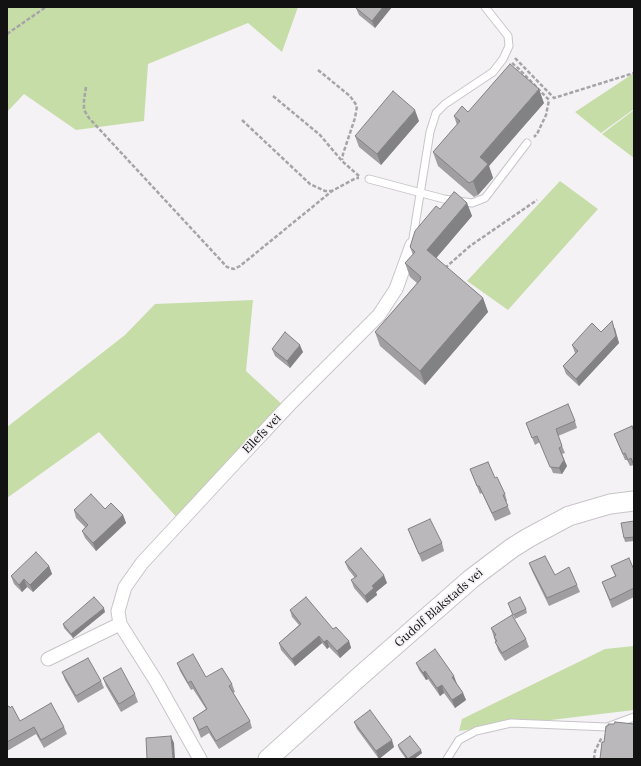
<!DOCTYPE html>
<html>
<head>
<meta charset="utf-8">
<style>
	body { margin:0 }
	#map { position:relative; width:641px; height:766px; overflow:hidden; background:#f5f2f6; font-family:Lora,serif }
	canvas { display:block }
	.frame { position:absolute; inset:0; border:8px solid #131213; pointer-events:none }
</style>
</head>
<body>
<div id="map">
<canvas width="641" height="766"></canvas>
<div class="frame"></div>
</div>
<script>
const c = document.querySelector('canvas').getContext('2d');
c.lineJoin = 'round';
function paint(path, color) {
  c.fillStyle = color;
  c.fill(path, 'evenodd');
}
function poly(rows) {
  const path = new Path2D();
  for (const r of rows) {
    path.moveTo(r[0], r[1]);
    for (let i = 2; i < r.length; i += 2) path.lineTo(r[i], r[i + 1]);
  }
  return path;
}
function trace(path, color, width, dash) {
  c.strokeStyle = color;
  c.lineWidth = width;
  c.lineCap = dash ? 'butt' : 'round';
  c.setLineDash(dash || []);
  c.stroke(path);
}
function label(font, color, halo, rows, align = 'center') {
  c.font = font + ' Lora,serif';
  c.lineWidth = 3.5;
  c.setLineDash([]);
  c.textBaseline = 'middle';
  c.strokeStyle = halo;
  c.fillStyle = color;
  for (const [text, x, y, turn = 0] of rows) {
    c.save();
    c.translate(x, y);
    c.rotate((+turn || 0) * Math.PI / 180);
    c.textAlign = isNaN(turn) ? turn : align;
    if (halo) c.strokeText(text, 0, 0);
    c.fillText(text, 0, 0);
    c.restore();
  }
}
paint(poly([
	[7,7,298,7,282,52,248,23,148,64,144,121,76,130,24,94,7,112],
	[634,73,634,109,601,133,575,112],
	[634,110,634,158,602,134],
	[560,181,598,209,508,310,467,281],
	[253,300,246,371,286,408,180,521,99,432,7,498,7,427,125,335,155,304],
	[634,646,634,710,459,731,462,719,605,649]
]), '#c6dda8');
const lane = poly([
	[369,179,444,199,472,203,485,198,527,143],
	[412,244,430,132,436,113,445,104,493,72,503,59,509,46,508,36,485,7],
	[447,759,459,740,476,731,511,723,607,727,634,717]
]);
const street = poly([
	[48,659,120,624],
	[200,759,156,681,120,624,118,611,125,587,142,563,231,467,290,404,379,315,396,289,412,245]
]);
const secondary = poly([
	[268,759,359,677,471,579,512,548,528,538,569,516,610,504,634,501]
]);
trace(lane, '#c8c5c9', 9);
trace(street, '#c8c5c9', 15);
trace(secondary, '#c8c5c9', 21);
trace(poly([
	[7,34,46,7],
	[515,58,554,98,634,73],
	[512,63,519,69,549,100,546,115,537,134,534,137],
	[318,70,350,96,357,106,355,118,343,154,342,160],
	[86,87,84,100,84,110,89,118,227,267,234,269,240,266,332,191,356,178,359,178],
	[273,96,320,135,342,161,359,176],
	[242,120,310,184,325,191,332,191],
	[445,268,470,246,537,200],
	[594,759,595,751,602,737]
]), '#a7a4a7', 2.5, [4, 2]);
trace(lane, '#fff', 7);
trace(street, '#fff', 13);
trace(secondary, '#fff', 19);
paint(poly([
	[357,7,392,7,375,28,359,15,356,8],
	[544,103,489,166,493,178,478,195,474,197,438,166,433,152,457,125,454,116,468,112],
	[419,121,381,165,359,147,355,136],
	[467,203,472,216,436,258,483,298,488,312,425,385,380,346,375,332,417,283,410,277,405,263,413,255,410,247,440,209],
	[615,328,619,343,579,386,566,374,563,366,575,353,572,345,601,332],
	[272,349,303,352,290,368,275,356],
	[575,421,577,428,558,436,565,453,562,454,567,466,562,474,553,473,540,442,535,445,526,423],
	[634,432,634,465,630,466,627,460,625,460,614,434],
	[470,469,495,478,505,494,507,501,506,502,511,514,495,521,482,493,480,494],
	[105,509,123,515,126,523,96,551,85,538,82,531,85,527,76,518,74,510],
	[634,521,634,541,625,542,624,538],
	[408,529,442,543,444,551,422,562],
	[345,562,387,583,376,592,377,595,367,603,354,588,351,580,355,578,348,569],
	[529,563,577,585,580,592,549,606,532,571],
	[49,566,52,574,33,592,27,587,22,592,14,584,11,576],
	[611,566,634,570,634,597,612,608,602,582,615,576],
	[508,603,526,609,527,613,515,619],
	[290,610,333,629,349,641,351,648,340,658,329,647,327,649,322,643,295,666,281,650,279,643,299,625,292,617],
	[105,612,73,638,64,628,63,624],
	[491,628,526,639,529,647,505,661,498,650],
	[177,663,206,677,232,684,235,692,233,693,250,721,252,728,219,749,209,733,201,738,193,718,206,709,193,689,191,690,180,671],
	[416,663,457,684,463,693,466,700,455,708,444,693,440,696,428,679,426,680,419,670],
	[62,672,101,681,104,688,78,703,65,680],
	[103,678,135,694,138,702,121,712,106,686],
	[7,707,20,721,64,727,67,734,44,748,36,734,7,751],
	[354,722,394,747,379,759,357,729],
	[398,745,422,753,414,759,406,759,399,749]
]), '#a09ea1');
paint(poly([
	[383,7,392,7,375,28,372,21],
	[539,89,544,103,489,166,493,178,478,195,473,181,480,157],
	[415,110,419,121,381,165,377,154],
	[467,203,472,216,432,263,427,250],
	[483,298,488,312,425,385,420,371],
	[612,321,619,343,579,386,576,379],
	[300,345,303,352,290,368,287,361],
	[564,460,567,466,562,474,559,468],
	[123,515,126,523,96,551,93,543],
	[49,566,52,574,33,592,30,585],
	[384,575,387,583,376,592,377,595,367,603,365,596,372,586],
	[24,579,27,587,22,592,19,585],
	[104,608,105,612,73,638,71,634],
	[319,636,322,643,295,666,292,659],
	[327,640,329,647,327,649,324,642],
	[349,641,351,648,340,658,337,651],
	[425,671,428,679,426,680,423,673],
	[454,676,457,684,455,685,452,677],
	[442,685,444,693,440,696,437,688],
	[463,693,466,700,455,708,452,700],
	[171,736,174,743,175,759,173,759],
	[392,740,394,747,379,759,376,751],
	[421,750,422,753,414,759,408,759]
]), '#828183');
const building = poly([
	[357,7,383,7,372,21,356,8,357,7],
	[510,64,539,89,480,157,488,164,473,181,469,183,433,152,460,121,454,116,462,106,468,112,510,64],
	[393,91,415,110,377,154,355,136,393,91],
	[454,192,456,193,467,203,427,250,483,298,420,371,375,332,421,279,420,279,421,277,405,263,415,252,410,247,415,231,436,206,440,209,454,192],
	[612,321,616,336,576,379,563,366,578,351,572,345,592,323,601,332,612,321],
	[285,332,300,345,287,361,272,349,285,332],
	[568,404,575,421,556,429,562,446,559,448,564,460,559,468,550,467,537,436,532,438,526,423,568,404],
	[632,426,634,432,634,465,631,458,628,460,625,453,623,454,614,434,632,426],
	[488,462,495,478,497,477,505,494,503,495,508,506,492,513,479,486,477,486,470,469,488,462],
	[91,494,105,509,111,503,123,515,93,543,82,531,88,525,74,510,91,494],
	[430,519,442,543,419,554,408,529,430,519],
	[634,521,634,537,624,538,621,523,634,521],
	[361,548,384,575,372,586,374,588,365,596,351,580,357,576,345,562,361,548],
	[36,552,49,566,30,585,24,579,19,585,11,576,36,552],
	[545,556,555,575,569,567,577,585,547,598,529,563,545,556],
	[629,558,634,570,634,588,610,600,602,582,616,576,611,566,629,558],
	[94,597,104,608,71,634,63,624,94,597],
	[306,597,333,629,336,627,349,641,337,651,327,640,324,642,319,636,292,659,279,643,301,624,290,610,306,597],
	[520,597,526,609,513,615,508,603,520,597],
	[512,615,526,639,502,653,495,642,497,641,494,637,496,635,491,628,512,615],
	[435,649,454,676,452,677,463,693,452,700,442,685,437,688,425,671,423,673,416,663,435,649],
	[193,654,206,677,222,668,232,684,229,686,250,721,216,741,207,726,199,730,193,718,207,709,191,681,188,683,177,663,193,654],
	[88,658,101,681,76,696,62,672,88,658],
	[121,668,135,694,119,704,103,678,121,668],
	[51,703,64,727,41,740,34,727,7,742,7,707,9,706,10,708,12,706,20,721,51,703],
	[370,710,392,740,376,751,354,722,370,710],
	[615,722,634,724,634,759,600,759,602,742,604,742,606,726,608,726,608,724,614,724,615,722],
	[171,736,173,759,147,759,146,738,171,736],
	[410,736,421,750,408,759,398,745,410,736]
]);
paint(building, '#bab8bb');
trace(building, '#828183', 1);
label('12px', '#131213', '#f5f2f6', [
	["Ellefs vei",262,434,-46],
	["Gudolf Blakstads vei",439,608,-41]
]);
</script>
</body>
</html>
